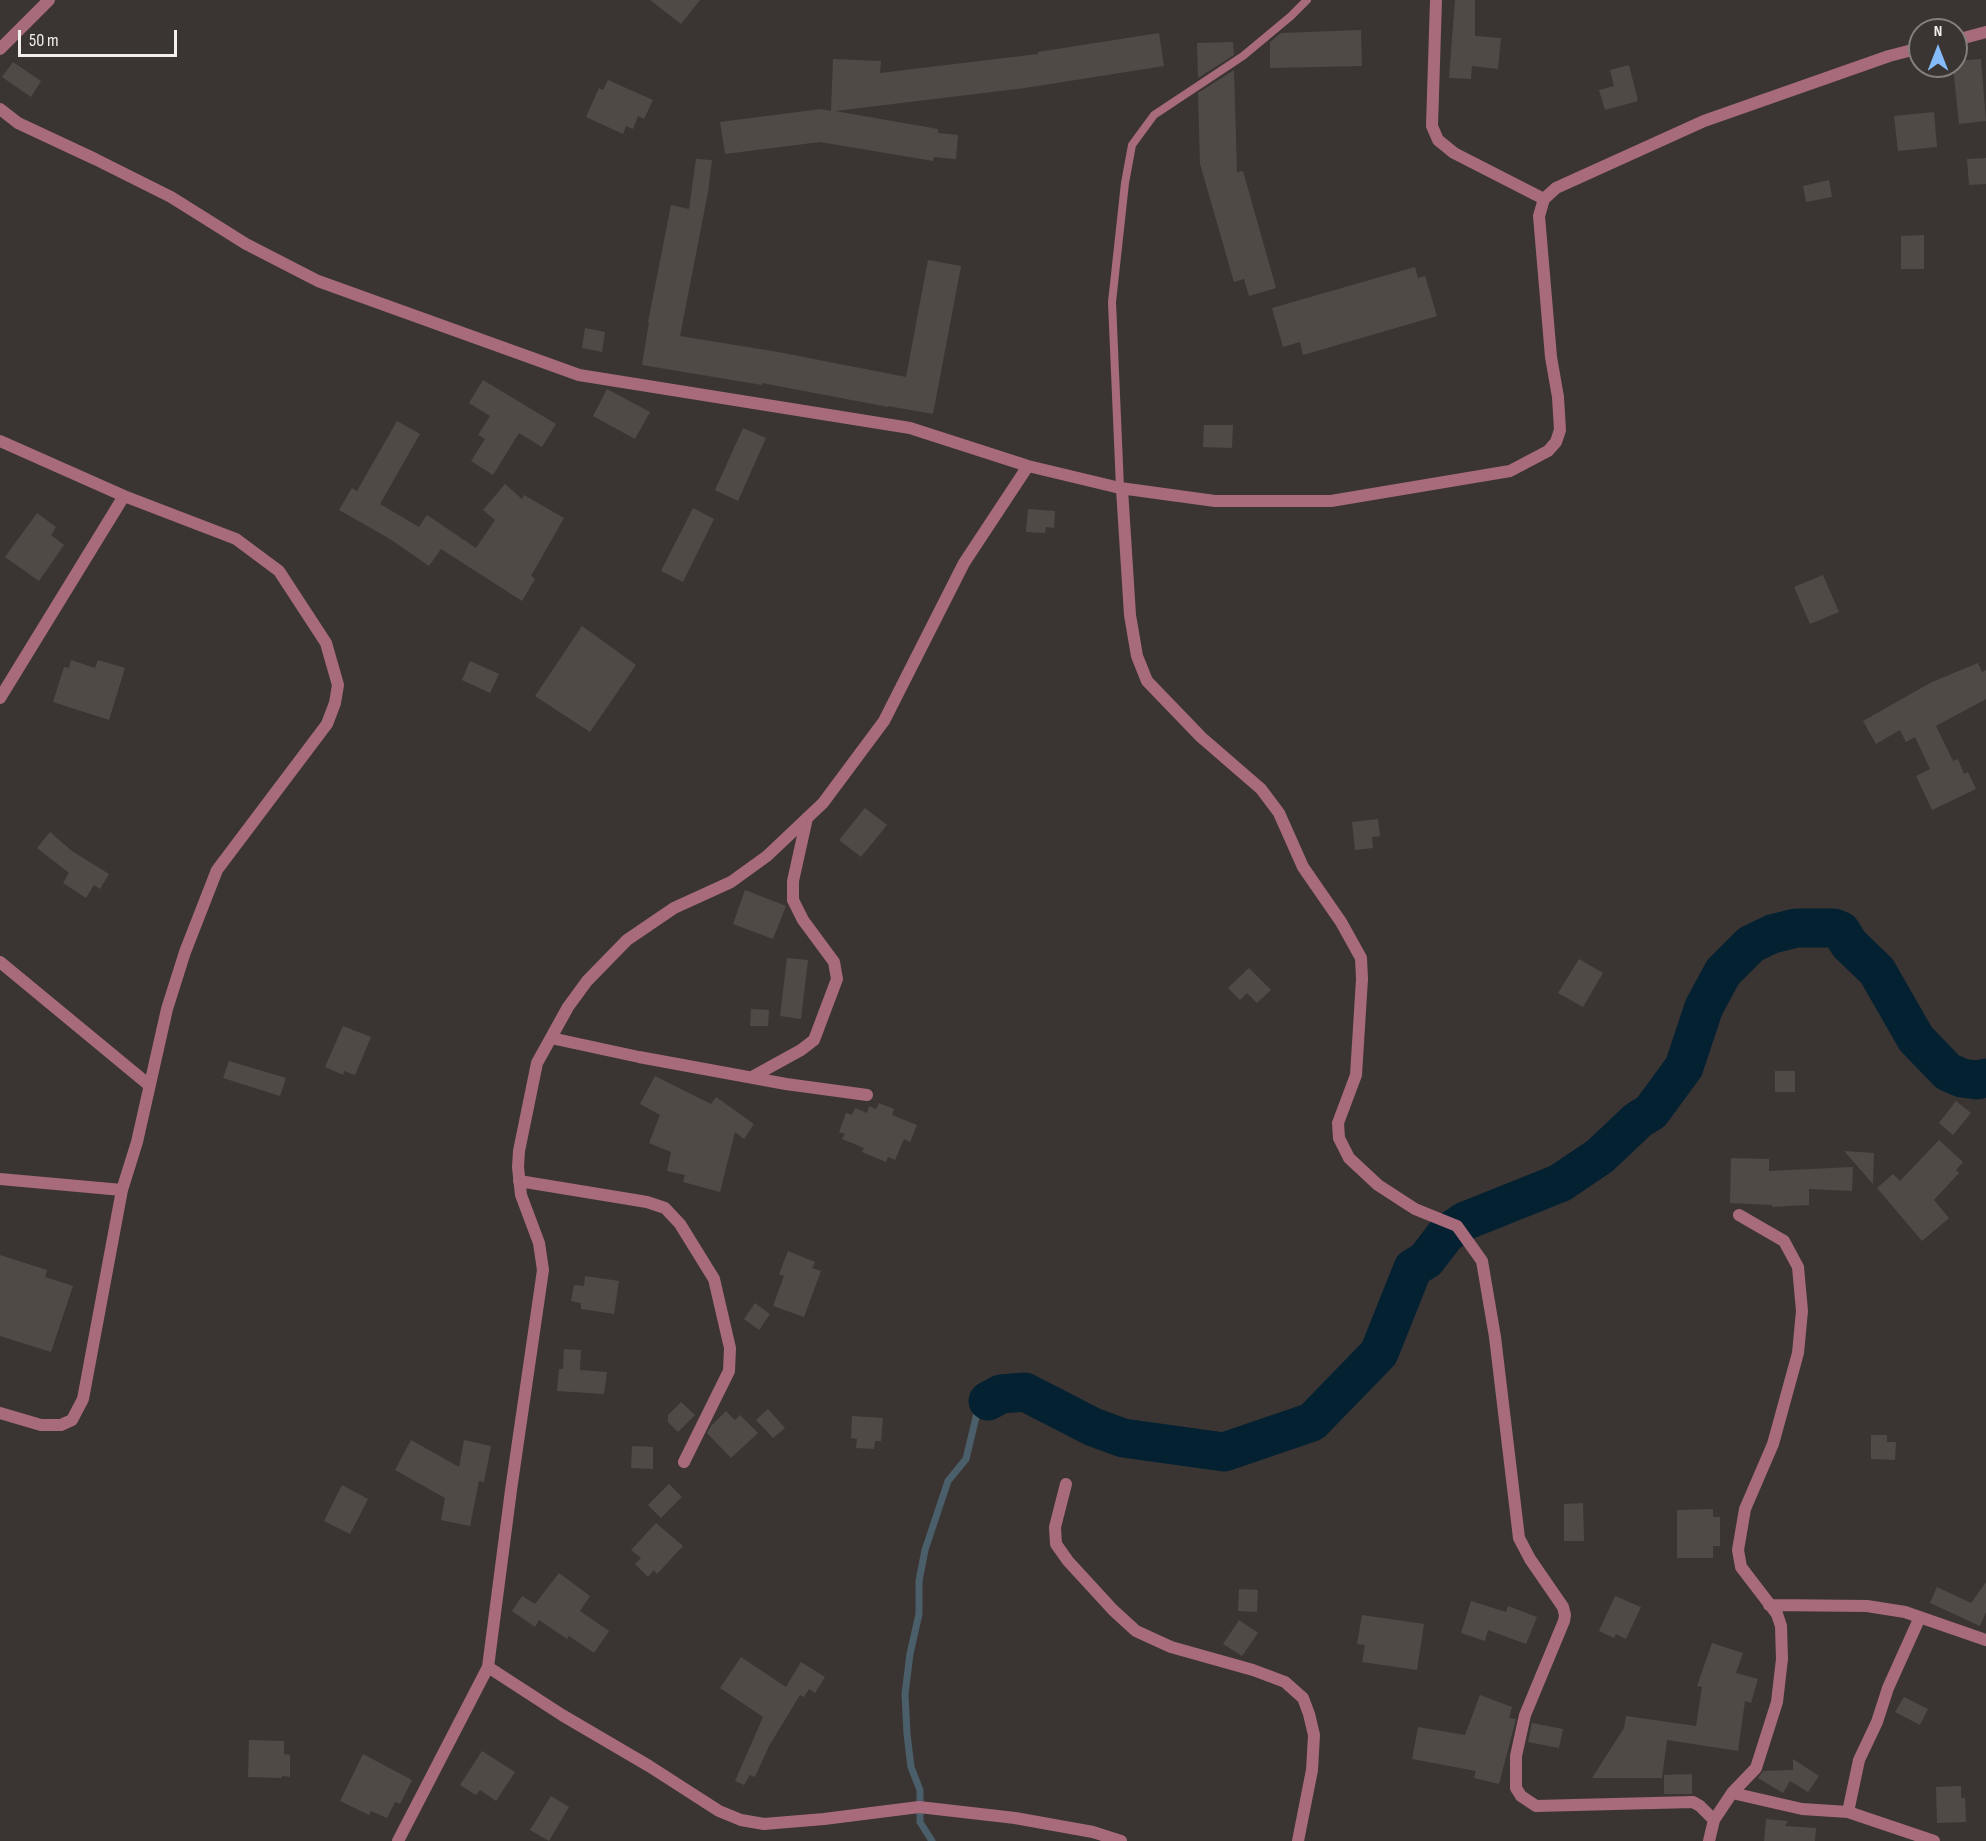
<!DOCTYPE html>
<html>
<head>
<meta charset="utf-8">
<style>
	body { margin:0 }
	#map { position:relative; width:1986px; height:1841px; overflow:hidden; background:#3a3532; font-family:"Sofia Sans Condensed",sans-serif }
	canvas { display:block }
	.north { position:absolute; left:1908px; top:18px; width:60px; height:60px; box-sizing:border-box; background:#3a3532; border:2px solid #847f7d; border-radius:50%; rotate:0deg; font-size:16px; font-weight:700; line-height:24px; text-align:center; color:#f2efed }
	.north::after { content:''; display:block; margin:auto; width:21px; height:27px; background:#85bbfb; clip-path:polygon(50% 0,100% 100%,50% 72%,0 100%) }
	.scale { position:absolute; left:18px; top:30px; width:159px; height:27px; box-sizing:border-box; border:3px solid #f2efed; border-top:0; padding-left:8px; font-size:18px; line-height:21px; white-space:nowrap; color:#f2efed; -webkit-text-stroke:4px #3a3532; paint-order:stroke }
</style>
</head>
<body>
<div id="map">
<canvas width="1986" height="1841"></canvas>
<div class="north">N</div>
<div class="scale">50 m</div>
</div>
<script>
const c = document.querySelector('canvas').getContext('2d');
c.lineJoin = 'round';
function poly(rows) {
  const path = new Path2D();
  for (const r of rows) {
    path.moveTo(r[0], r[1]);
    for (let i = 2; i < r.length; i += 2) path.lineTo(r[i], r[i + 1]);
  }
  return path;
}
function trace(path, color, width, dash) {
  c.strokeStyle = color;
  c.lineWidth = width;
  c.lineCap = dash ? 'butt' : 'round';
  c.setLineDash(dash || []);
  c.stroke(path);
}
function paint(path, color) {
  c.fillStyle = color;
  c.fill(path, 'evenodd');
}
trace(poly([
	[932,1841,920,1822,920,1790,911,1767,907,1734,905,1694,910,1654,919,1614,919,1581,925,1550,948,1481,966,1459,977,1413,988,1401]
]), '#4b5f6a', 7);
trace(poly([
	[988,1401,1001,1394,1025,1392,1093,1427,1123,1438,1224,1452,1312,1422,1379,1353,1413,1268,1426,1260,1446,1234,1465,1221,1560,1183,1600,1156,1638,1120,1651,1112,1684,1067,1704,1007,1723,972,1751,944,1772,934,1796,928,1834,928,1841,931,1849,944,1877,971,1916,1039,1948,1072,1962,1078,1977,1080,1986,1078]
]), '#042132', 39);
paint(poly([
	[650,0,700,0,681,24],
	[1455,0,1475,0,1475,36,1501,38,1498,69,1472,66,1471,79,1449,78],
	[1361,30,1362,66,1270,68,1270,42,1281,33],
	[1159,33,1164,66,1025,88,835,111,938,129,938,133,958,135,956,159,934,157,933,161,820,142,725,154,720,122,821,109,831,111,833,59,881,61,880,73,1038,54,1038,52],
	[1233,42,1234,55,1198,78,1197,43],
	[1981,59,1986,121,1959,124,1953,66,1956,66,1956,61],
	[13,62,41,81,31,97,2,77],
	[1629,65,1638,101,1605,110,1599,90,1614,86,1610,70],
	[1234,70,1237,172,1243,171,1276,288,1249,296,1244,279,1234,282,1200,164,1198,93],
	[608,80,653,100,644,119,638,116,633,129,626,126,623,134,586,117,599,88,603,90],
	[1934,112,1937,147,1898,151,1894,116],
	[1986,158,1986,184,1969,185,1967,159],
	[696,159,712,160,708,192,680,336,778,352,906,377,928,260,961,266,933,414,888,406,888,407,762,383,762,385,642,365,649,322,648,322,671,205,689,209],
	[1829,180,1832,197,1806,202,1803,186],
	[1924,235,1924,269,1901,269,1901,236],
	[1415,267,1418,278,1425,276,1437,316,1303,355,1300,342,1283,347,1272,308],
	[585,328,605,332,602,352,582,348],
	[483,380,556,424,542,447,519,433,493,475,471,461,485,439,478,435,490,416,469,403],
	[607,389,650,412,635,439,593,416],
	[397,421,420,434,380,504,419,527,427,515,476,548,495,520,483,510,505,484,522,499,524,495,564,518,531,576,535,579,522,601,441,549,429,566,390,539,339,510,352,488,357,491],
	[1204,425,1233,425,1232,448,1203,447],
	[743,428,766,438,738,501,715,490],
	[693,508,714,519,683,582,661,571],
	[1028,509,1055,511,1054,528,1046,527,1045,533,1026,532],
	[37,513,56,527,51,535,64,545,39,581,5,557],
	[1823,575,1839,612,1810,624,1794,587],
	[582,626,636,665,590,732,535,696],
	[71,660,95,668,98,660,125,668,109,720,53,702,64,667,69,668],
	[470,661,499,674,490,693,462,680],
	[1978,663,1982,672,1986,670,1986,699,1936,726,1953,761,1958,759,1964,774,1968,772,1976,789,1932,810,1916,776,1930,769,1915,737,1906,742,1900,730,1876,744,1863,721,1932,682],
	[865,808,887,825,861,857,839,840],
	[1378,819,1380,836,1372,837,1373,848,1355,850,1352,822],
	[50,832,72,851,109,874,100,889,94,885,86,898,63,883,69,873,37,848],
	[745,890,786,906,773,939,733,924],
	[787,958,808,960,801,1019,780,1016],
	[1579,959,1603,973,1583,1007,1558,993],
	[1249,968,1271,990,1257,1003,1247,993,1240,1000,1228,988],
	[751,1009,769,1010,768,1026,750,1026],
	[343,1026,371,1037,355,1075,344,1071,343,1075,325,1067],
	[229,1061,286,1078,280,1096,223,1078],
	[1775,1071,1795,1071,1795,1092,1775,1092],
	[655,1076,711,1104,716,1097,754,1124,744,1139,735,1132,720,1192,683,1182,685,1175,667,1171,671,1152,649,1143,660,1115,640,1104],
	[1956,1101,1971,1113,1953,1135,1939,1123],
	[879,1103,894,1109,892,1115,917,1125,910,1142,904,1139,895,1160,888,1157,886,1162,862,1152,864,1148,842,1139,845,1134,839,1132,846,1113,852,1115,855,1108,867,1113,869,1106,876,1109],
	[1939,1140,1963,1162,1956,1170,1959,1173,1934,1200,1949,1218,1922,1241,1877,1188,1893,1174,1900,1181],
	[1844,1151,1874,1153,1873,1184],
	[1731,1158,1769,1159,1769,1171,1853,1167,1852,1191,1809,1189,1809,1205,1772,1207,1772,1205,1730,1203],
	[788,1251,815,1262,812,1268,821,1271,804,1317,773,1306,784,1276,779,1274],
	[0,1255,47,1270,45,1277,73,1286,51,1352,0,1336],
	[585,1276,619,1281,614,1314,581,1309,581,1303,571,1301,574,1285,584,1286],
	[755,1303,770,1314,759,1330,744,1319],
	[564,1349,581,1350,580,1370,607,1372,604,1394,557,1391,559,1369,563,1369],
	[681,1402,695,1415,678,1432,668,1422,668,1415],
	[768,1409,785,1428,773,1438,756,1420],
	[726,1411,735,1420,740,1415,758,1433,731,1458,707,1433,711,1426],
	[852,1416,883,1418,881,1441,875,1441,874,1449,856,1448,857,1439,851,1438],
	[1871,1435,1887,1435,1887,1442,1896,1442,1895,1460,1871,1459],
	[411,1440,459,1467,464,1440,491,1446,484,1482,479,1481,470,1526,441,1520,445,1498,395,1470],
	[632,1446,653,1447,653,1469,631,1468],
	[669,1484,682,1497,661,1518,648,1505],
	[342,1485,368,1499,350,1534,324,1521],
	[1583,1503,1584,1541,1564,1541,1564,1504],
	[1713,1509,1713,1517,1720,1517,1720,1546,1713,1546,1713,1558,1677,1558,1677,1510],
	[656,1523,683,1546,657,1574,654,1570,648,1577,635,1564,641,1558,631,1550],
	[559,1573,590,1596,580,1611,609,1631,594,1653,569,1636,567,1639,539,1620,535,1627,512,1611,522,1596,535,1604],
	[1986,1582,1986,1612,1980,1626,1930,1603,1937,1587,1971,1603],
	[1239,1589,1258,1590,1257,1612,1238,1611],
	[1615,1596,1641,1607,1626,1639,1616,1634,1614,1638,1599,1631],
	[1471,1601,1506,1612,1508,1606,1537,1617,1526,1644,1488,1630,1485,1641,1461,1633],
	[1362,1615,1424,1624,1417,1670,1362,1662,1365,1645,1357,1644],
	[1239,1620,1258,1633,1242,1656,1223,1644],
	[1712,1643,1743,1653,1736,1673,1758,1679,1751,1703,1745,1701,1738,1751,1667,1740,1662,1778,1592,1778,1624,1728,1626,1716,1696,1726,1702,1687,1697,1686],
	[741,1657,786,1687,801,1662,825,1677,815,1693,809,1689,804,1697,800,1695,769,1746,755,1777,750,1775,744,1785,735,1781,763,1717,720,1688],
	[1480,1695,1512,1707,1509,1718,1516,1719,1499,1784,1474,1778,1476,1771,1412,1759,1418,1727,1465,1735],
	[1904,1697,1928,1709,1920,1725,1895,1712],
	[1532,1723,1563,1729,1559,1748,1528,1742],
	[249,1740,284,1741,284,1754,290,1755,290,1777,282,1776,282,1778,248,1777],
	[482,1751,515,1772,496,1801,480,1790,476,1795,460,1785],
	[363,1754,412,1780,400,1804,395,1802,387,1818,371,1811,369,1815,340,1801],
	[1793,1759,1819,1776,1808,1792,1790,1781,1783,1793,1758,1778,1763,1771,1793,1770],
	[1692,1774,1692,1794,1664,1794,1664,1775],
	[1961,1786,1961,1798,1965,1798,1966,1822,1937,1823,1936,1787],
	[551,1796,569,1807,549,1841,530,1830],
	[1766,1819,1788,1821,1785,1826,1816,1828,1815,1841,1764,1841]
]), '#504a47');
trace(poly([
	[1120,488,1112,302,1125,183,1132,145,1154,115,1243,56,1291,16,1307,0]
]), '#a86b7b', 8);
trace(poly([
	[1436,0,1432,126,1438,140,1454,153,1544,199],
	[1956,40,1986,32],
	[0,49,49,0],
	[0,109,18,123,95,159,171,197,246,244,318,281,579,375,910,428,1028,466,1120,488,1215,501,1331,501,1510,471,1548,451,1556,442,1560,430,1558,397,1551,357,1539,216,1544,199,1556,188,1704,121,1889,56,1920,48],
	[0,441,124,496,236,539,279,571,326,643,338,685,335,703,327,724,217,870,185,952,167,1009,137,1142,122,1190,83,1399,72,1420,61,1425,41,1425,0,1413],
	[1122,489,1130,615,1137,656,1147,681,1201,737,1261,789,1279,813,1303,867,1341,922,1361,958,1362,979,1356,1075,1338,1123,1339,1138,1349,1158,1378,1185,1415,1209,1457,1226,1482,1261,1495,1337,1519,1538,1530,1559,1563,1607,1565,1615,1564,1621,1525,1715,1516,1756,1516,1788,1521,1796,1536,1806,1693,1802,1700,1806,1714,1820],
	[0,698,124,496],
	[0,962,149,1085],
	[551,1038,639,1057,786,1084,867,1095],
	[752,1077,801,1050,814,1040,837,979,834,962,803,920,793,900,793,881,807,818],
	[0,1179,122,1190],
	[519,1181,647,1202,665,1208,680,1224,714,1279,730,1348,729,1371,684,1462],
	[1066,1484,1055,1527,1056,1544,1068,1561,1113,1610,1136,1631,1171,1647,1253,1670,1285,1682,1303,1698,1309,1714,1314,1735,1312,1770,1298,1841],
	[1769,1605,1867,1606,1905,1612,1986,1640],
	[488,1667,562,1715,649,1766,719,1811,741,1820,764,1824,824,1819,919,1807,1015,1818,1093,1832,1121,1841],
	[1732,1793,1802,1809,1848,1812,1934,1841],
	[1848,1812,1859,1760,1877,1722,1888,1688,1920,1617],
	[398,1841,488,1667,511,1490,543,1270,539,1243,521,1195,518,1167,519,1151,537,1063,568,1007,587,981,627,940,674,908,731,882,767,856,823,803,884,721,964,563,1028,466],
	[1709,1841,1714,1820,1732,1793,1756,1768,1777,1702,1782,1659,1781,1626,1777,1614,1741,1567,1738,1550,1745,1509,1773,1444,1798,1353,1802,1311,1798,1267,1784,1241,1739,1215]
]), '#a86b7b', 12);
</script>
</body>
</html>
